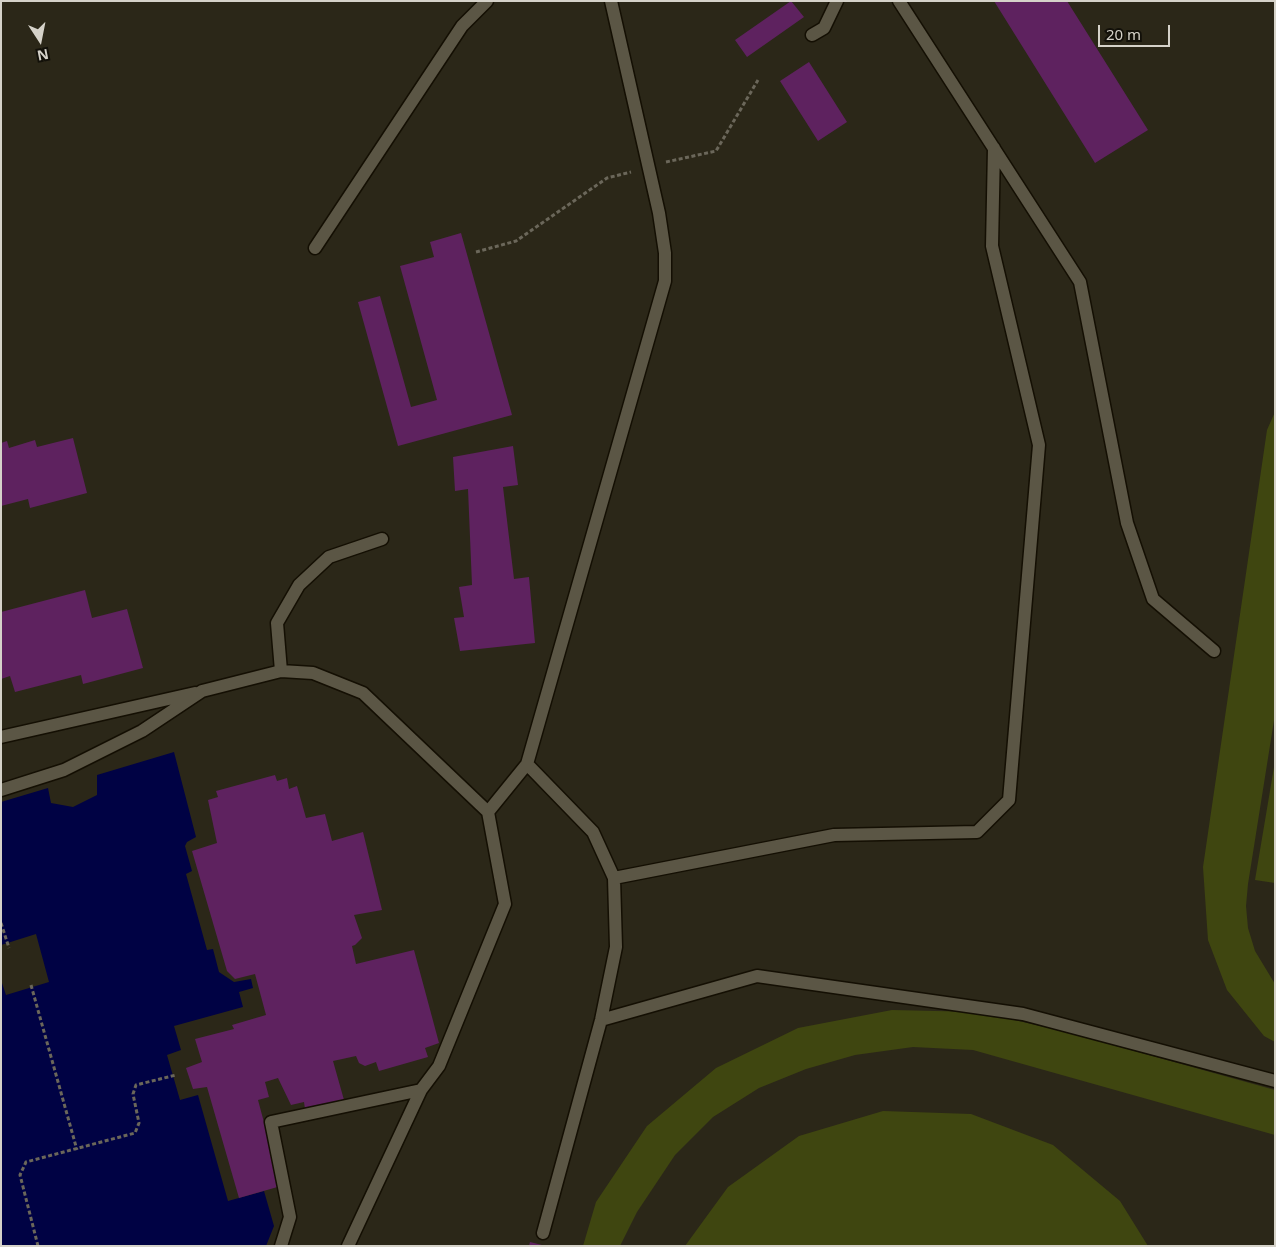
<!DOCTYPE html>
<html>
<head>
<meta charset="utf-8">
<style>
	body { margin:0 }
	#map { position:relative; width:1276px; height:1247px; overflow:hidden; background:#2b2718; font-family:"Noto Sans",sans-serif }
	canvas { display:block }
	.frame { position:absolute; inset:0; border:2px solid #d5d2c9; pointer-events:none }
	.north { position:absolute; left:15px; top:15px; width:50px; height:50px; -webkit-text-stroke:4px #121009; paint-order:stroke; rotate:169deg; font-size:14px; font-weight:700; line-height:20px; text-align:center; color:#d5d2c9 }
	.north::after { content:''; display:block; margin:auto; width:18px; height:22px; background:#d5d2c9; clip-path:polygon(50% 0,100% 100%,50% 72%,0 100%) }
	.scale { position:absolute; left:1098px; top:25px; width:72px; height:22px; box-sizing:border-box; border:2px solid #d5d2c9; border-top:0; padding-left:6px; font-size:15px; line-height:18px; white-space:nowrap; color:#d5d2c9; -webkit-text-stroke:4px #121009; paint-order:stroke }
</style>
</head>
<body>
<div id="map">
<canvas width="1276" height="1247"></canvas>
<div class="frame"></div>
<div class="north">N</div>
<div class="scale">20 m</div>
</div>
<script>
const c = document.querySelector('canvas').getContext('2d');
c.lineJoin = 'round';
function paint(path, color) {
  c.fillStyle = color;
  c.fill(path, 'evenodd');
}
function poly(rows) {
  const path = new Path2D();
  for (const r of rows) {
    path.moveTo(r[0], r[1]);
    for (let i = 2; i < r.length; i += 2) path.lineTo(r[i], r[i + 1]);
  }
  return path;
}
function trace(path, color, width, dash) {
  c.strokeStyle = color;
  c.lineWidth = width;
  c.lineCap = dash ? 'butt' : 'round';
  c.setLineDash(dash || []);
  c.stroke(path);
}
paint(poly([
	[1275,412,1275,714,1248,884,1246,906,1248,928,1255,951,1275,984,1275,1042,1264,1036,1227,990,1208,940,1203,867,1267,430],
	[1275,761,1275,883,1255,880],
	[892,1010,980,1012,1066,1032,1275,1090,1275,1135,973,1050,913,1047,855,1055,806,1069,759,1088,713,1117,675,1155,637,1212,620,1246,583,1246,596,1202,647,1126,716,1068,798,1028],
	[883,1111,971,1114,1053,1145,1120,1201,1148,1246,685,1246,728,1187,799,1136]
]), '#3f4610');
paint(poly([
	[174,752,196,837,187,842,185,846,192,871,186,874,207,950,213,949,219,972,234,982,251,979,253,988,239,992,243,1007,174,1026,181,1050,167,1055,180,1100,198,1095,228,1201,264,1191,274,1226,266,1246,1,1246,1,980,6,995,49,982,36,934,1,945,1,802,48,788,51,803,73,807,97,795,97,775]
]), '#000244');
paint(poly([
	[791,1,804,17,747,57,735,40],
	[994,1,1067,1,1148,130,1095,163],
	[809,62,847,122,818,141,780,81],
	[461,233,512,415,398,446,358,302,380,296,411,407,437,400,400,266,434,257,430,242],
	[73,438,87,493,30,508,28,499,1,506,1,443,7,441,9,448,35,440,37,447],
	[513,446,518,485,503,487,514,579,529,577,535,643,460,651,454,618,464,617,459,587,472,585,468,489,455,491,453,457],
	[85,590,92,618,127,609,143,668,83,684,81,675,15,692,10,676,1,679,1,612],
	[275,775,277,781,287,778,289,789,297,786,306,818,325,814,332,841,363,832,382,910,354,915,362,938,355,945,352,946,356,964,414,950,439,1043,425,1048,428,1057,379,1071,376,1062,365,1066,359,1063,356,1056,333,1061,344,1100,305,1109,304,1102,291,1105,278,1078,265,1082,269,1097,258,1100,281,1186,239,1198,207,1087,193,1089,186,1068,202,1062,195,1039,234,1029,232,1025,266,1015,255,974,235,979,227,971,192,851,217,843,208,800,218,797,216,791],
	[530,1242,542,1245,542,1246,529,1246]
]), '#5e225f');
const minor = poly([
	[899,1,1080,282,1127,523,1153,599,1214,651],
	[812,35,824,28,837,1],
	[315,248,462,26,487,1],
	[281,671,277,623,299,585,329,557,382,539],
	[1,737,195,693],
	[1,790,64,770,142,731,202,691,281,671,313,673,363,693,488,812],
	[614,878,834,835,977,832,1009,800,1039,445,992,246,994,148],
	[601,1020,757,976,1023,1014,1275,1081],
	[543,1233,601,1020,616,947,614,878,593,832,527,764,665,281,665,253,659,213,611,1],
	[281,1246,290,1217,271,1122,421,1090],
	[348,1246,421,1090,439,1066,505,904,488,812,527,764]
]);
trace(minor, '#140f03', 15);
trace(poly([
	[666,162,716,151,758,80],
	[476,252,516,241,607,178,631,172],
	[1,923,9,948],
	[31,985,77,1150],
	[38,1246,20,1175,26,1162,135,1133,139,1123,133,1094,136,1085,176,1075]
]), '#6b675a', 3, [4, 2.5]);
trace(minor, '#5b5645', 12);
</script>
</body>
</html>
